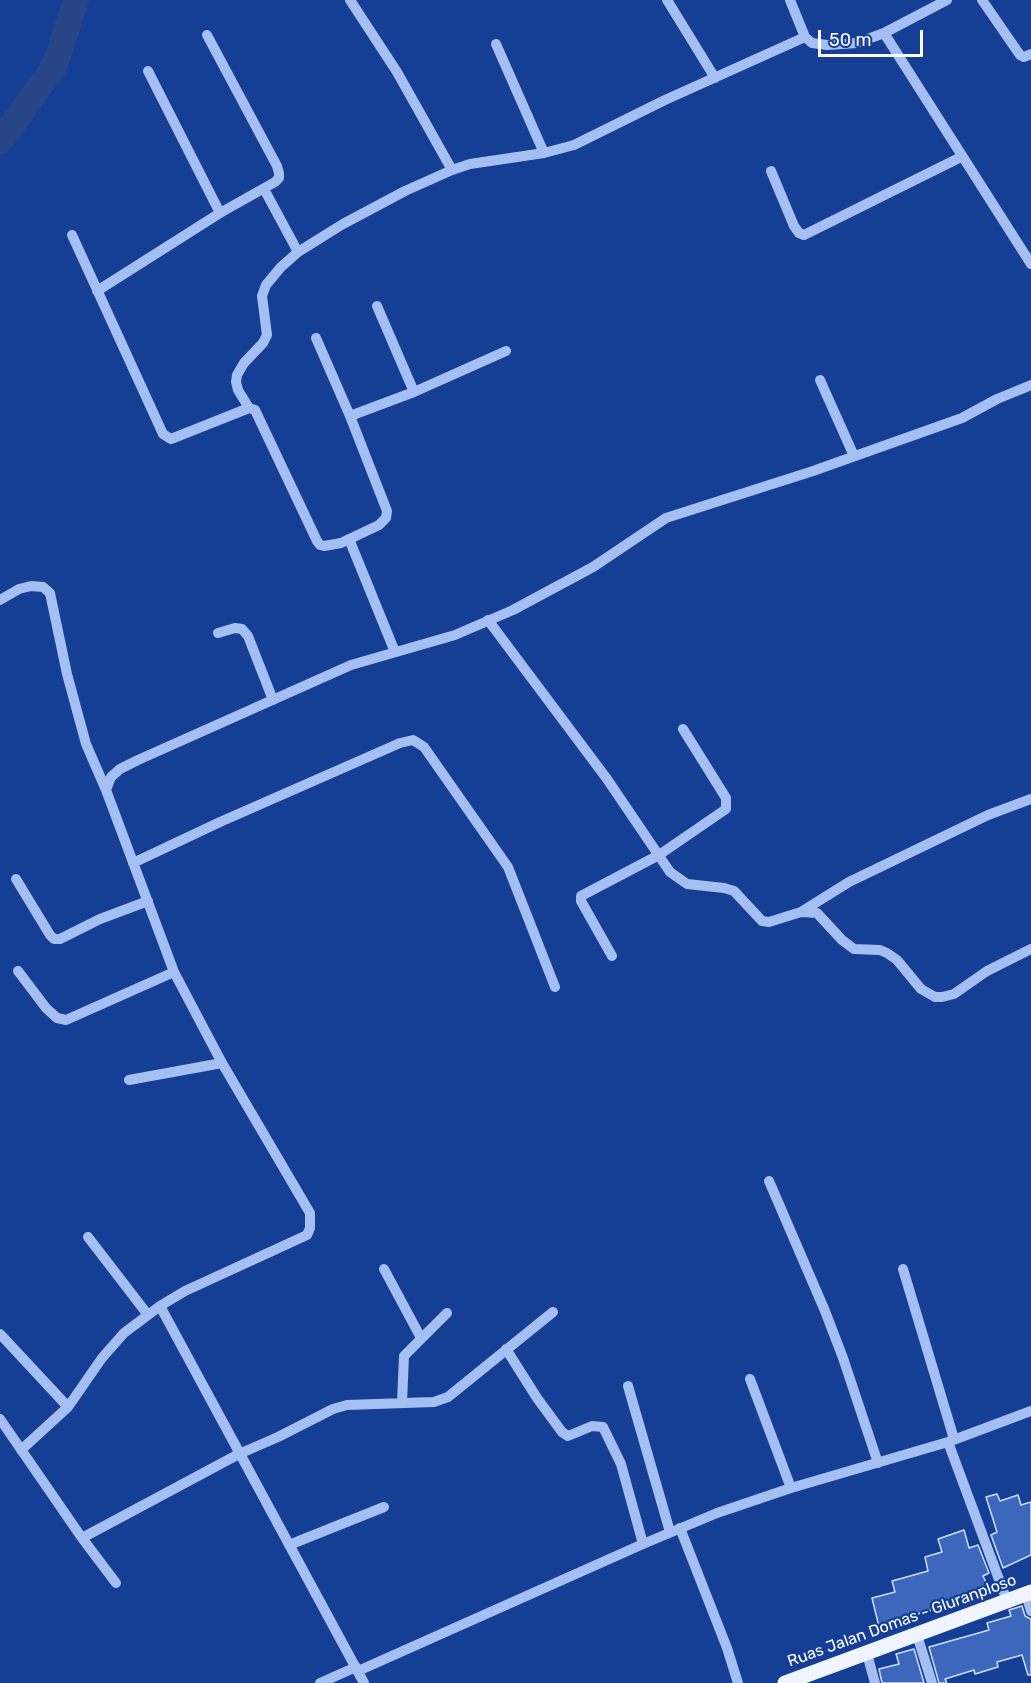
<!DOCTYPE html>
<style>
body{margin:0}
#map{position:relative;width:1031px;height:1683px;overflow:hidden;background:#153e95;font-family:Rubik,sans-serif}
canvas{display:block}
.scale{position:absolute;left:818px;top:30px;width:105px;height:27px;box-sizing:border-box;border:3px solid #fff;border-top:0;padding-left:8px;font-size:18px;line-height:21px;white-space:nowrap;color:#fff;-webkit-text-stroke:4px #153e95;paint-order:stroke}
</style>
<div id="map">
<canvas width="1031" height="1683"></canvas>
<div class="scale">50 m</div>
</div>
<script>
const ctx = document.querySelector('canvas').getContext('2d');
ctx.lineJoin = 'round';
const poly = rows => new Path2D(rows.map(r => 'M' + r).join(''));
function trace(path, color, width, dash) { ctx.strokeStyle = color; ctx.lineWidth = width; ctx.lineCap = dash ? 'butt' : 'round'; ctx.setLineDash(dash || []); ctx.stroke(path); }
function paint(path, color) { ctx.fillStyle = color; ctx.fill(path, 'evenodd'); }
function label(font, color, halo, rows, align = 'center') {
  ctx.font = font + ' Rubik,sans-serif'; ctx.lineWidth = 4.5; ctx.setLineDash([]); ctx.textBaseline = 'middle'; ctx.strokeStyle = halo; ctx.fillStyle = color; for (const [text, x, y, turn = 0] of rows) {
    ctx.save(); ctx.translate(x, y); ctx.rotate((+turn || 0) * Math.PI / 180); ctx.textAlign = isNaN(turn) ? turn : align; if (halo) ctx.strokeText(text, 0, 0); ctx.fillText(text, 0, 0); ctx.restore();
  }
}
trace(poly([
 [0,142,55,65,76,0]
]), '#274587', 26);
const building = poly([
 [997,1494,1000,1501,1018,1495,1021,1505,1031,1502,1031,1555,1003,1568,991,1535,997,1532,986,1497,997,1494],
 [964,1530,969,1548,978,1545,989,1573,983,1576,989,1589,940,1608,890,1621,892,1628,880,1631,872,1598,895,1592,892,1581,928,1571,925,1557,942,1552,938,1539,964,1530],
 [1022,1606,1025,1616,1031,1619,1031,1675,1028,1675,1022,1655,997,1662,998,1667,975,1674,974,1670,945,1679,947,1683,939,1683,929,1647,989,1630,987,1623,1011,1616,1009,1610,1022,1606],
 [914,1649,924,1683,882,1683,879,1669,899,1664,896,1654,914,1649]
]);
paint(building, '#3d67bd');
trace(building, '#cdddfc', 1.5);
trace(poly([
 [350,0,397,72,452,170],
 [667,0,715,78],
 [790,0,805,37,812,43,827,45,857,43,884,33,947,0],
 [982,0,1020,55,1024,57,1031,54],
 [884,33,1031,264],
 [496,44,544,153],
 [148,71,220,213],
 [771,171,794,226,799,233,804,235,961,157],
 [264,189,298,252],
 [72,235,163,434,171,439,249,408,255,410,317,541,320,545,324,546,341,543,379,525,386,518,387,511,350,416,316,338],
 [97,291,220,213,275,182,279,178,279,173,277,166,207,35],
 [377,306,414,392],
 [820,380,854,456],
 [249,408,238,390,236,382,237,375,244,363,263,343,267,335,262,296,266,285,281,267,298,252,343,224,405,191,452,170,470,164,544,153,574,145,665,100,805,37],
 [350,416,414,392,506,351],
 [349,539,395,652],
 [0,600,19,589,31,586,43,587,50,593,67,674,86,744,106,790],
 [488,620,607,779,670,872,687,884,724,888,734,891,762,921,769,922,801,912,849,882,988,815,1031,799],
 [218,633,235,628,242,629,248,636,273,700],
 [133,863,220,822,400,743,413,740,424,747,508,867,555,987],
 [16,879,50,935,54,939,60,939,100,919,148,901],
 [802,912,817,913,842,940,854,949,880,950,887,953,897,960,921,989,935,997,942,997,954,994,987,971,1031,949],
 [612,956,581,901,581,896,659,855,726,809,726,798,683,729],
 [18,971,46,1008,57,1018,66,1020,174,972],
 [129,1080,222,1063],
 [769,1181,825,1311,843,1358,878,1463],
 [88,1237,148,1315],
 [384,1269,421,1338],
 [903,1269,954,1439],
 [160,1306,364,1683],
 [0,1334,68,1407],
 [506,1349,537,1398,562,1432,568,1436,592,1426,603,1427,621,1464,643,1544],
 [750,1379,791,1488],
 [628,1386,670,1532],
 [402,1403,404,1356,447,1313],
 [0,1419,82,1538,116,1583],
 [948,1442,1007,1601],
 [21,1450,68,1407,102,1358,124,1333,160,1306,185,1291,307,1235,310,1228,310,1213,222,1063,174,972,106,790,111,777,120,769,138,760,351,665,455,635,513,610,593,567,666,518,813,471,962,418,997,399,1031,385],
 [680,1528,727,1648,738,1683],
 [82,1538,239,1454,278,1437,333,1409,347,1405,434,1402,448,1397,553,1312],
 [289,1545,384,1507],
 [1026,1594,1031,1611],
 [917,1635,932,1683],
 [867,1654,875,1683],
 [358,1671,643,1544,717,1513,791,1488,948,1442,1031,1411],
 [320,1683,356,1667]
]), '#a5bff2', 10);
trace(poly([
 [785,1683,1031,1592]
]), '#f0f4ff', 15);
label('16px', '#fff', '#153e95', [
 ["Ruas Jalan Domas - Gluranploso",902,1621,-20]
]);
</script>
